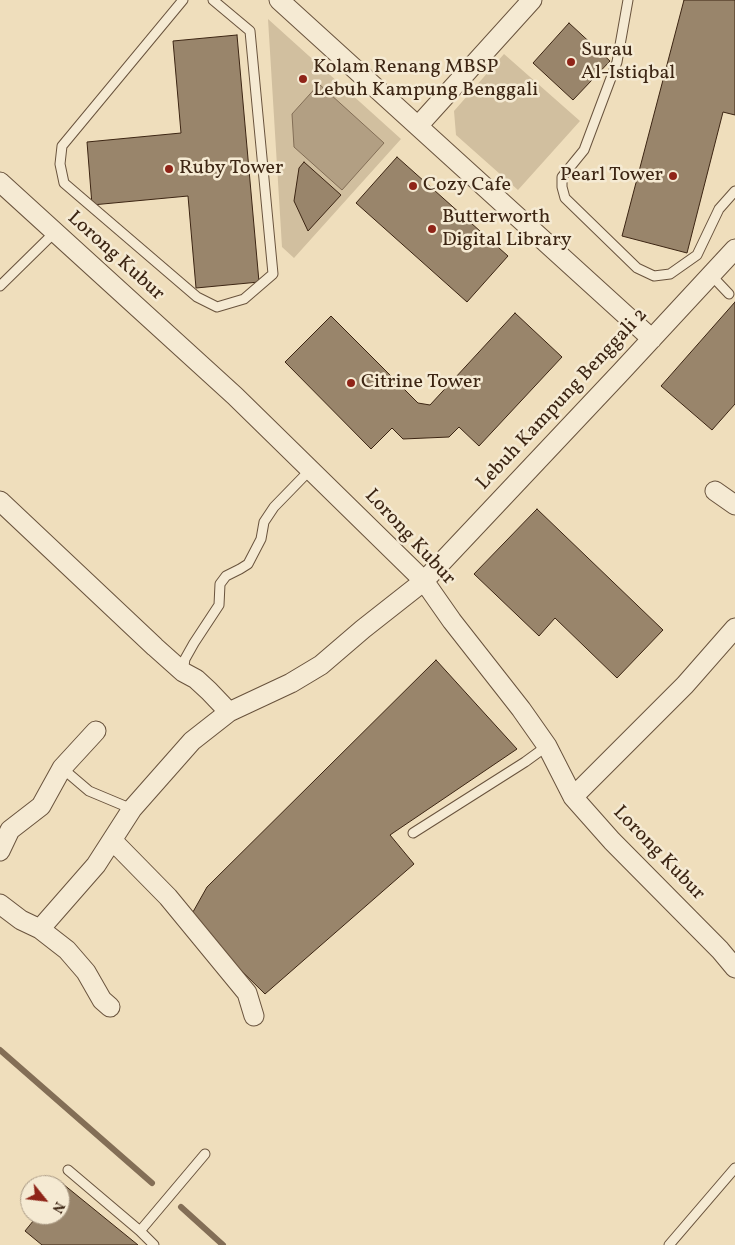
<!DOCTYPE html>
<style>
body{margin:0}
#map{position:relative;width:735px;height:1245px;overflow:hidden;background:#efdebc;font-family:Vollkorn,serif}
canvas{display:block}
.north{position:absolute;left:20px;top:1175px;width:50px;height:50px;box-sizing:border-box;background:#f5ead3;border:1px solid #ab9b86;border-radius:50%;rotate:119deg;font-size:14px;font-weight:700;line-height:20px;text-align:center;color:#3c2513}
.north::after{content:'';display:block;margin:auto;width:18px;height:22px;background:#8f2418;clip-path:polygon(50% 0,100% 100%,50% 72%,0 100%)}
</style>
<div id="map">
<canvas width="735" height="1245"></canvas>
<div class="north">N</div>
</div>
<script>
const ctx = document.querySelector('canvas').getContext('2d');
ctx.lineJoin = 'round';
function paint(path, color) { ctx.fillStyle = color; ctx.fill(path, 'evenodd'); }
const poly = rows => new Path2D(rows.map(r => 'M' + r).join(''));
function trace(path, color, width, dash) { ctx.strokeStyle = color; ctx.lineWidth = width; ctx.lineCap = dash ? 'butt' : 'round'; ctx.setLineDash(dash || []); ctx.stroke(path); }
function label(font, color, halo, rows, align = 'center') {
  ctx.font = font + ' Vollkorn,serif'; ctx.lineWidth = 5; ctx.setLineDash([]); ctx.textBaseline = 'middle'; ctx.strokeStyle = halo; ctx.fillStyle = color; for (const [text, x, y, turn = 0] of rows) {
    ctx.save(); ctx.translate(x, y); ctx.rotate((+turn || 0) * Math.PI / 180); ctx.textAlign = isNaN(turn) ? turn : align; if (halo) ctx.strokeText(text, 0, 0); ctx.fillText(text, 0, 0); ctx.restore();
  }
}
paint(poly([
 [268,19,401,139,294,258,282,247],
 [504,54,580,121,518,190,456,135,454,111]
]), '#d1bf9f');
const water = poly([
 [319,84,384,143,342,190,294,147,292,114,319,84]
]);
paint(water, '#b29f83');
trace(water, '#836e56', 1);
trace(poly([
 [0,1050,152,1183],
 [181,1207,223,1245]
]), '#836e56', 6);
const building = poly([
 [684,0,735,0,735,115,723,112,687,253,622,236,684,0],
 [569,23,610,61,573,100,533,63,569,23],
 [237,35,259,282,196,288,188,196,92,205,87,142,181,133,173,41,237,35],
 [397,157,508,256,467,302,356,203,397,157],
 [304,162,341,195,308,231,294,201,299,168,304,162],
 [735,302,735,404,712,430,661,386,735,302],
 [515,313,562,357,479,446,459,427,449,437,403,439,392,428,371,449,285,362,331,316,418,403,430,405,515,313],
 [537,509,663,630,617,678,555,618,539,636,474,574,537,509],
 [436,660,517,749,390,835,414,864,265,994,189,919,207,887,436,660],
 [63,1184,138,1245,42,1245,25,1231,38,1215,60,1215,60,1187,63,1184]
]);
paint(building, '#99856b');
trace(building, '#3c2513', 1);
const lane = poly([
 [183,0,62,146,60,164,64,183,197,297,217,307,244,299,273,274,250,31,213,0],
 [628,0,617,62,584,150,562,177,562,187,565,198,637,268,654,276,670,274,697,255,719,209,735,191],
 [711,275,729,294],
 [0,286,55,232],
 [183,672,185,659,194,643,219,605,220,584,226,576,240,569,248,564,261,539,264,522,274,507,310,470],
 [62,768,89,791,132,809],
 [413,833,525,762,547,746],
 [68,1170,140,1231],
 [154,1245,140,1231,205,1154],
 [669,1245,735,1168]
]);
const street = poly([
 [279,0,652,339],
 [418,126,532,0],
 [0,182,235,396,424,581,452,621,521,709,547,746,573,797,612,841,720,950,735,968],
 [715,491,735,505],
 [0,501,155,647,183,672,196,679,209,691,229,712],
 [573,797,685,685,735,628],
 [112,840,168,897,247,993,254,1016],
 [0,851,10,830,41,806,62,768,96,731],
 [0,904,21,920,40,929,67,950,86,972,102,1000,110,1007],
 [40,929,96,865,132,809,192,741,229,712,291,683,321,665,363,629,424,581,621,372,735,249]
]);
trace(lane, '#69533d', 11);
trace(street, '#69533d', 21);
trace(lane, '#f5ead3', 9);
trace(street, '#f5ead3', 19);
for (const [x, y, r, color] of [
 [571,62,5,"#8f2418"],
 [303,79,5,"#8f2418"],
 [169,169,5,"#8f2418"],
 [673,176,5,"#8f2418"],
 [413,186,5,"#8f2418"],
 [432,229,5,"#8f2418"],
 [351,383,5,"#8f2418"]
]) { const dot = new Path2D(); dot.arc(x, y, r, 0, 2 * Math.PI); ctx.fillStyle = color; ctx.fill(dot); trace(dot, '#f5ead3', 2); }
label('20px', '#3c2513', '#f5ead3', [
 ["Surau",581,51],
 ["Al-Istiqbal",581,74],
 ["Kolam Renang MBSP",313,68],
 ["Lebuh Kampung Benggali",313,91],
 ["Ruby Tower",179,169],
 ["Pearl Tower",663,176,"right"],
 ["Cozy Cafe",423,186],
 ["Butterworth",442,218],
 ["Digital Library",442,241],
 ["Citrine Tower",361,383]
], 'left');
label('20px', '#3c2513', '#f5ead3', [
 ["Lorong Kubur",115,257,42],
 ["Lebuh Kampung Benggali 2",563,400,-47],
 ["Lorong Kubur",409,538,47],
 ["Lorong Kubur",658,854,46]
]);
</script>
